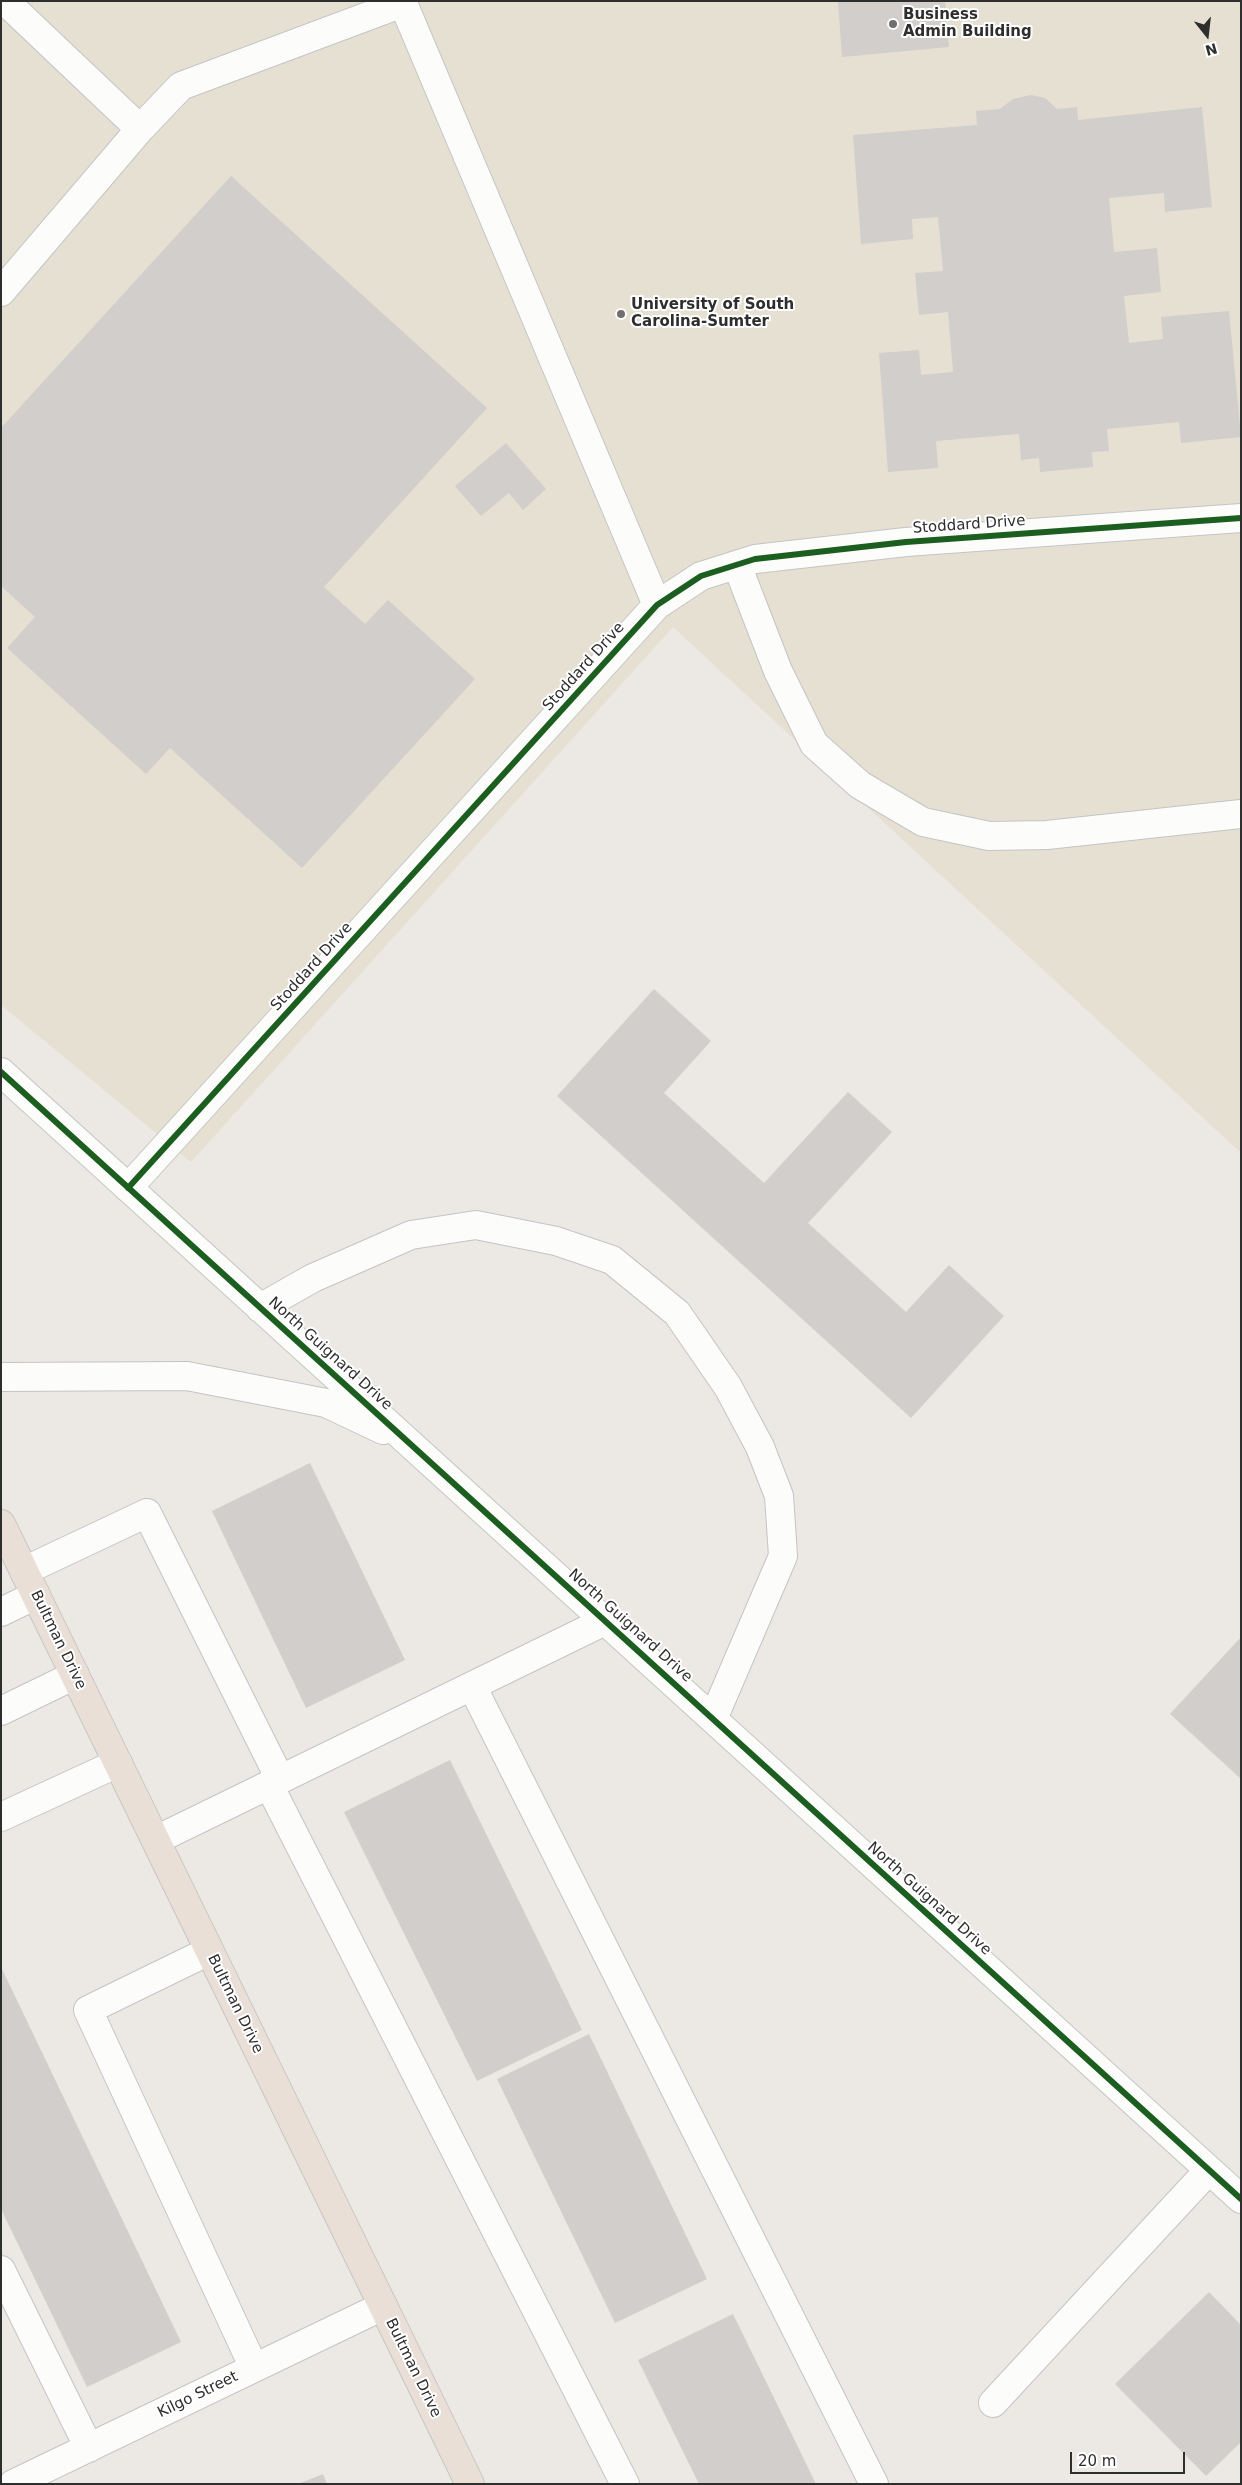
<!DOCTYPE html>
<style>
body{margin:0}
#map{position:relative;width:1242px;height:2485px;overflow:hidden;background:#ece8e4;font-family:"DejaVu Sans",sans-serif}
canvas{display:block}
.frame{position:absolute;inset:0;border:2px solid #2e2e2e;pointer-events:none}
.north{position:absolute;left:1182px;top:10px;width:50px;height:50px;-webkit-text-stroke:4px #fff;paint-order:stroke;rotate:164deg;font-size:14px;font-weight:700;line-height:20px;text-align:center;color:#2e2e2e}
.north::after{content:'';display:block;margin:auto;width:18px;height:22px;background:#2e2e2e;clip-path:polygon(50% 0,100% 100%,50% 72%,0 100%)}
.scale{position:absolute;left:1070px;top:2452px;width:115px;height:22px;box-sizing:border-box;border:2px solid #2e2e2e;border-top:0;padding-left:6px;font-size:15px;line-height:18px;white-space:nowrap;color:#2e2e2e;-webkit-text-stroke:4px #fff;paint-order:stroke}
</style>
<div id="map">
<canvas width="1242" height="2485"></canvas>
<div class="frame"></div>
<div class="north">N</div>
<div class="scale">20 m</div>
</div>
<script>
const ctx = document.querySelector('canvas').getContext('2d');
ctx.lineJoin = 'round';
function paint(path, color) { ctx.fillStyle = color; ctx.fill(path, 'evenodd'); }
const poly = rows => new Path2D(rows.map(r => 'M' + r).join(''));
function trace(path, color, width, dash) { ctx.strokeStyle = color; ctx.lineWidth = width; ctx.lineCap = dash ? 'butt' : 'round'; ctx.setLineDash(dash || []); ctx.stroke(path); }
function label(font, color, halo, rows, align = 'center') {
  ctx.font = font + ' "DejaVu Sans",sans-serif'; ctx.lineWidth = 4; ctx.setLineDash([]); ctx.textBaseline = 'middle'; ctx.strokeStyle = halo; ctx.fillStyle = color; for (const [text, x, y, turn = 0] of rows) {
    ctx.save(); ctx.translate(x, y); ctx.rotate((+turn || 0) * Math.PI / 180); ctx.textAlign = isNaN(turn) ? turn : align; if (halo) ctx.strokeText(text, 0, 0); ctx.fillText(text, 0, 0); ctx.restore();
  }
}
paint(poly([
 [1,1,1241,1,1241,1153,673,627,191,1162,1,1005]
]), '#e6e0d3');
paint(poly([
 [838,1,945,1,949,47,842,57],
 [1031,95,1045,98,1057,109,1077,107,1078,120,1202,107,1212,207,1165,212,1164,193,1109,198,1114,252,1157,248,1161,292,1124,296,1129,343,1163,339,1161,317,1229,311,1241,437,1181,443,1179,422,1107,429,1109,451,1092,452,1093,467,1040,472,1039,458,1021,460,1019,434,936,441,938,468,888,472,879,353,919,350,921,375,953,372,948,312,919,315,915,273,943,271,938,217,912,219,913,239,861,244,853,135,977,125,976,111,1000,109,1013,99],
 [231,176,487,408,324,587,365,624,388,600,475,679,302,868,170,748,146,774,7,648,35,617,1,586,1,428],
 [506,443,546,489,523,510,509,493,481,516,455,486],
 [654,989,711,1041,664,1093,764,1183,848,1092,892,1132,808,1223,906,1312,949,1265,1004,1316,911,1418,557,1096],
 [310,1463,405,1660,306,1708,212,1511],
 [1241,1637,1241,1779,1170,1714],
 [450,1760,582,2030,477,2081,344,1812],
 [1,1967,181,2342,87,2387,1,2209],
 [589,2034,707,2279,615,2323,497,2079],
 [1209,2292,1241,2325,1241,2442,1206,2476,1115,2384],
 [733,2314,816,2484,699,2484,638,2360],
 [323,2474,327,2484,298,2484]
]), '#d1cecb');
const minor = poly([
 [5,1,140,129],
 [1,292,140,129,181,86,403,3,657,605],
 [737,565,778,671,814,744,860,785,923,822,989,836,1047,835,1241,814],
 [1,1072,1241,2199],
 [128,1188,657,605,701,576,755,559,906,542,1241,518],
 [260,1308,313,1278,411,1235,476,1225,556,1241,612,1260,677,1313,728,1387,760,1447,779,1496,783,1556,713,1719],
 [1,1377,187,1376,326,1403,383,1430],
 [24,1571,147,1513,280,1779],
 [1,1612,36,1595],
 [472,1686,874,2484],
 [1,1711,75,1675],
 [269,1785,625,2484],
 [1,1817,118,1763],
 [156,1840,605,1621],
 [209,1951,88,2010,254,2368],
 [1,2270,89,2448],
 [993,2403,1209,2170],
 [13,2484,383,2306]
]);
const highway = poly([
 [1,1524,470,2484]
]);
trace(minor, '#c5c4c5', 30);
trace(highway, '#c6c5c4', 30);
trace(minor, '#fcfcfb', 28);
trace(highway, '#eadfd6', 28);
trace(poly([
 [1,1072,1241,2199],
 [128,1188,657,605,701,576,755,559,906,542,1241,518]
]), '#1b5e20', 6);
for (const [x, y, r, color] of [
 [893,24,5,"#706f6e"],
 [621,314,5,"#706f6e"]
]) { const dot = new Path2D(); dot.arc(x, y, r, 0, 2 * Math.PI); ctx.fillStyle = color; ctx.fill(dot); trace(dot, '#fff', 2); }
label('bold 15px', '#2e2e2e', '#fff', [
 ["Business",903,15],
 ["Admin Building",903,32],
 ["University of South",631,305],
 ["Carolina-Sumter",631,322]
], 'left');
label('15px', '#2e2e2e', '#fff', [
 ["Stoddard Drive",969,525,-4],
 ["Stoddard Drive",584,667,-48],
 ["Stoddard Drive",312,967,-48],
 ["North Guignard Drive",330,1354,42],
 ["North Guignard Drive",630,1626,42],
 ["Bultman Drive",58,1640,64],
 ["North Guignard Drive",929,1899,42],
 ["Bultman Drive",235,2004,64],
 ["Bultman Drive",413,2368,64],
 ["Kilgo Street",198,2395,-26]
]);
</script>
